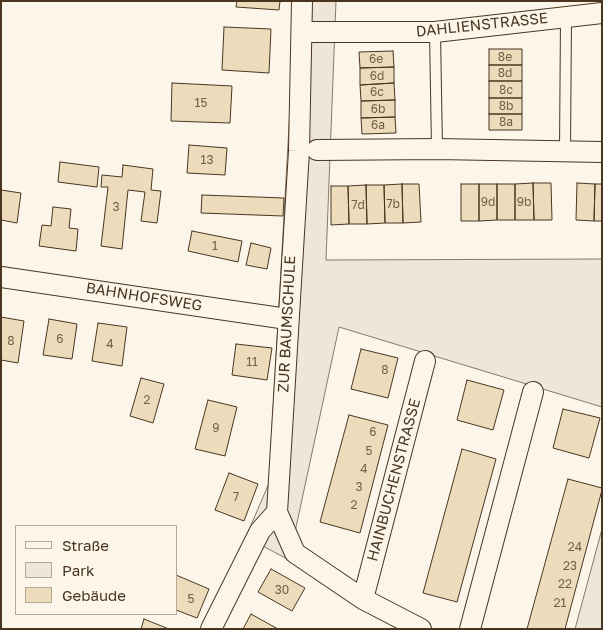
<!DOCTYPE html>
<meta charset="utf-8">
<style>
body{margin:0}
#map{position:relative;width:603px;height:630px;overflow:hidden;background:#fbf6e9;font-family:"Golos Text",sans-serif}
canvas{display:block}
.frame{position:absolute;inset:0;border:2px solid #4a3520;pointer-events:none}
.legend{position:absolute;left:15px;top:525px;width:162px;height:90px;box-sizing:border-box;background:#fbf6e9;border:1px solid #b4a999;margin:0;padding:6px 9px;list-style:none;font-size:15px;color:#4a3520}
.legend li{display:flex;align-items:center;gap:10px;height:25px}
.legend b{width:25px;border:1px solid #b4a999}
</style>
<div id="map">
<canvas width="603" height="630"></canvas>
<div class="frame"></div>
<ul class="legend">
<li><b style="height:6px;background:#fbf6e9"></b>Straße</li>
<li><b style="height:14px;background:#ede6d9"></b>Park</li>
<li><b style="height:14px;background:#ecdcbc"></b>Gebäude</li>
</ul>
</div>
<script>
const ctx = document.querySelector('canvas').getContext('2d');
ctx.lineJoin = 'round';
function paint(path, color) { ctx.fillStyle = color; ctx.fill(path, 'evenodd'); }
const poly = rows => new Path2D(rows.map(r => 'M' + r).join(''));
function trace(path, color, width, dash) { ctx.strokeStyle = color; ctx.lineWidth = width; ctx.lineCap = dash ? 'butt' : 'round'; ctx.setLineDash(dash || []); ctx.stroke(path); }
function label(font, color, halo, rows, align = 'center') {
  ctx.font = font + ' "Golos Text",sans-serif'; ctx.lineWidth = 4; ctx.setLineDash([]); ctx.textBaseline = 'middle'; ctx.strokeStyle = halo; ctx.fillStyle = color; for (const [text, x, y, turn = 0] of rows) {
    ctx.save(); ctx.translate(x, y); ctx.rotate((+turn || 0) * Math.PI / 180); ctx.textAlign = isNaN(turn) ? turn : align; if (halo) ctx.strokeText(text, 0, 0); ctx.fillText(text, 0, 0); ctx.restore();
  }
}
const green = poly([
 [296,1,336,1,326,260,602,259,602,407,339,327,289,560,246,537,269,483,296,1],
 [602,529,602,629,575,629,602,529]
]);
paint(green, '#ede6d9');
trace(green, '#887966', 1);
const building = poly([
 [237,1,280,1,279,10,236,7,237,1],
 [224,27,271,29,269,73,222,70,224,27],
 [489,49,522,49,522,65,489,65,489,49],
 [393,51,394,67,360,68,359,52,393,51],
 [489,65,522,65,522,81,489,81,489,65],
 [394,67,394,83,360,85,360,68,394,67],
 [489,81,522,81,522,98,489,98,489,81],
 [172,83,232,86,230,123,171,121,172,83],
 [394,83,395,100,361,101,360,85,394,83],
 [489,98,522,98,522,114,489,114,489,98],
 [395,100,395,117,361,118,361,101,395,100],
 [489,114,522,114,522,130,489,130,489,114],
 [395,117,396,133,362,134,361,118,395,117],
 [189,145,227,148,225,175,187,173,189,145],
 [60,162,99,167,97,187,58,182,60,162],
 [123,165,153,169,151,190,161,191,157,223,141,221,145,192,128,190,122,249,101,246,108,187,101,187,102,175,122,177,123,165],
 [533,183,551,183,552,220,534,220,533,183],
 [533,183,534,220,515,220,515,184,533,183],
 [577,183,595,184,594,221,576,220,577,183],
 [402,184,419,184,421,222,403,223,402,184],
 [402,184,403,223,385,223,384,185,402,184],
 [461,184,479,184,479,221,461,221,461,184],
 [479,184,497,184,497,220,479,221,479,184],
 [497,184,515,184,515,220,497,220,497,184],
 [595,184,602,184,602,221,594,221,595,184],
 [366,185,384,185,385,223,367,224,366,185],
 [366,185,367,224,349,224,348,186,366,185],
 [331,186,348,186,349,224,331,225,331,186],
 [1,190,21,193,17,223,1,220,1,190],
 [202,195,284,198,283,216,201,213,202,195],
 [53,207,71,209,69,228,78,229,76,251,39,246,42,225,51,226,53,207],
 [192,231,242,241,238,262,188,251,192,231],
 [251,243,271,248,267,269,246,265,251,243],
 [1,317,24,321,18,363,1,360,1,317],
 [49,319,77,324,72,359,43,355,49,319],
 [98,323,127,327,122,366,92,361,98,323],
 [236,344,272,348,267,380,232,375,236,344],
 [361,349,398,358,388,398,351,389,361,349],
 [141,378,164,384,153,423,130,416,141,378],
 [467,380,504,390,493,430,457,420,467,380],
 [208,400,237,407,225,456,195,449,208,400],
 [563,409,600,418,589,458,553,448,563,409],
 [349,415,388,425,360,533,320,522,349,415],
 [462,449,496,459,457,602,423,593,462,449],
 [229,473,258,484,244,521,215,510,229,473],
 [568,479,602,488,602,490,565,629,527,629,568,479],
 [271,569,305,588,292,611,258,592,271,569],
 [176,575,209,589,197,618,176,610,176,575],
 [251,614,278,629,243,629,251,614],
 [144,619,169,629,141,629,144,619]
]);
paint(building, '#ecdcbc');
trace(building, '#4a3520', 1);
const service = poly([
 [435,32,437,149],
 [565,150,566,17]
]);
const minor = poly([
 [302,32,435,32,602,13],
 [317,150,437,149,602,152],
 [1,277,287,319],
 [277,512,295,553,363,599,421,629],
 [363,599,425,361],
 [211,629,260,531,277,512,299,151,302,1],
 [470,629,533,392]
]);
trace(service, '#4a3520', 12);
trace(minor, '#4a3520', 22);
trace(service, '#fbf6e9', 10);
trace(minor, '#fbf6e9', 20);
label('12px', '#725f47', null, [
 ["8e",505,57],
 ["6e",376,59],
 ["8d",505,73],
 ["6d",377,76],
 ["8c",506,90],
 ["6c",377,92],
 ["15",201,103],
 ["8b",506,106],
 ["6b",378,109],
 ["8a",506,122],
 ["6a",378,125],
 ["13",207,160],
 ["9d",488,202],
 ["9b",524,202],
 ["7b",393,204],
 ["7d",358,205],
 ["3",116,207],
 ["1",215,246],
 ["6",60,339],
 ["8",11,341],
 ["4",110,344],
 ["11",252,362],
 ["8",385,370],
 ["2",147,400],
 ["9",216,428],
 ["6",373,432],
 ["5",369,451],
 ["4",364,469],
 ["3",359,487],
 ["7",236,497],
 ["2",354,505],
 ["24",575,547],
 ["23",570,566],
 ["22",565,584],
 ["30",282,590],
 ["5",191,599],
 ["21",560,603]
]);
label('15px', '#4a3520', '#fbf6e9', [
 ["DAHLIENSTRASSE",482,25,-6],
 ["BAHNHOFSWEG",144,297,9],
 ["ZUR BAUMSCHULE",287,324,-87],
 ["HAINBUCHENSTRASSE",394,480,-75]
]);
</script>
